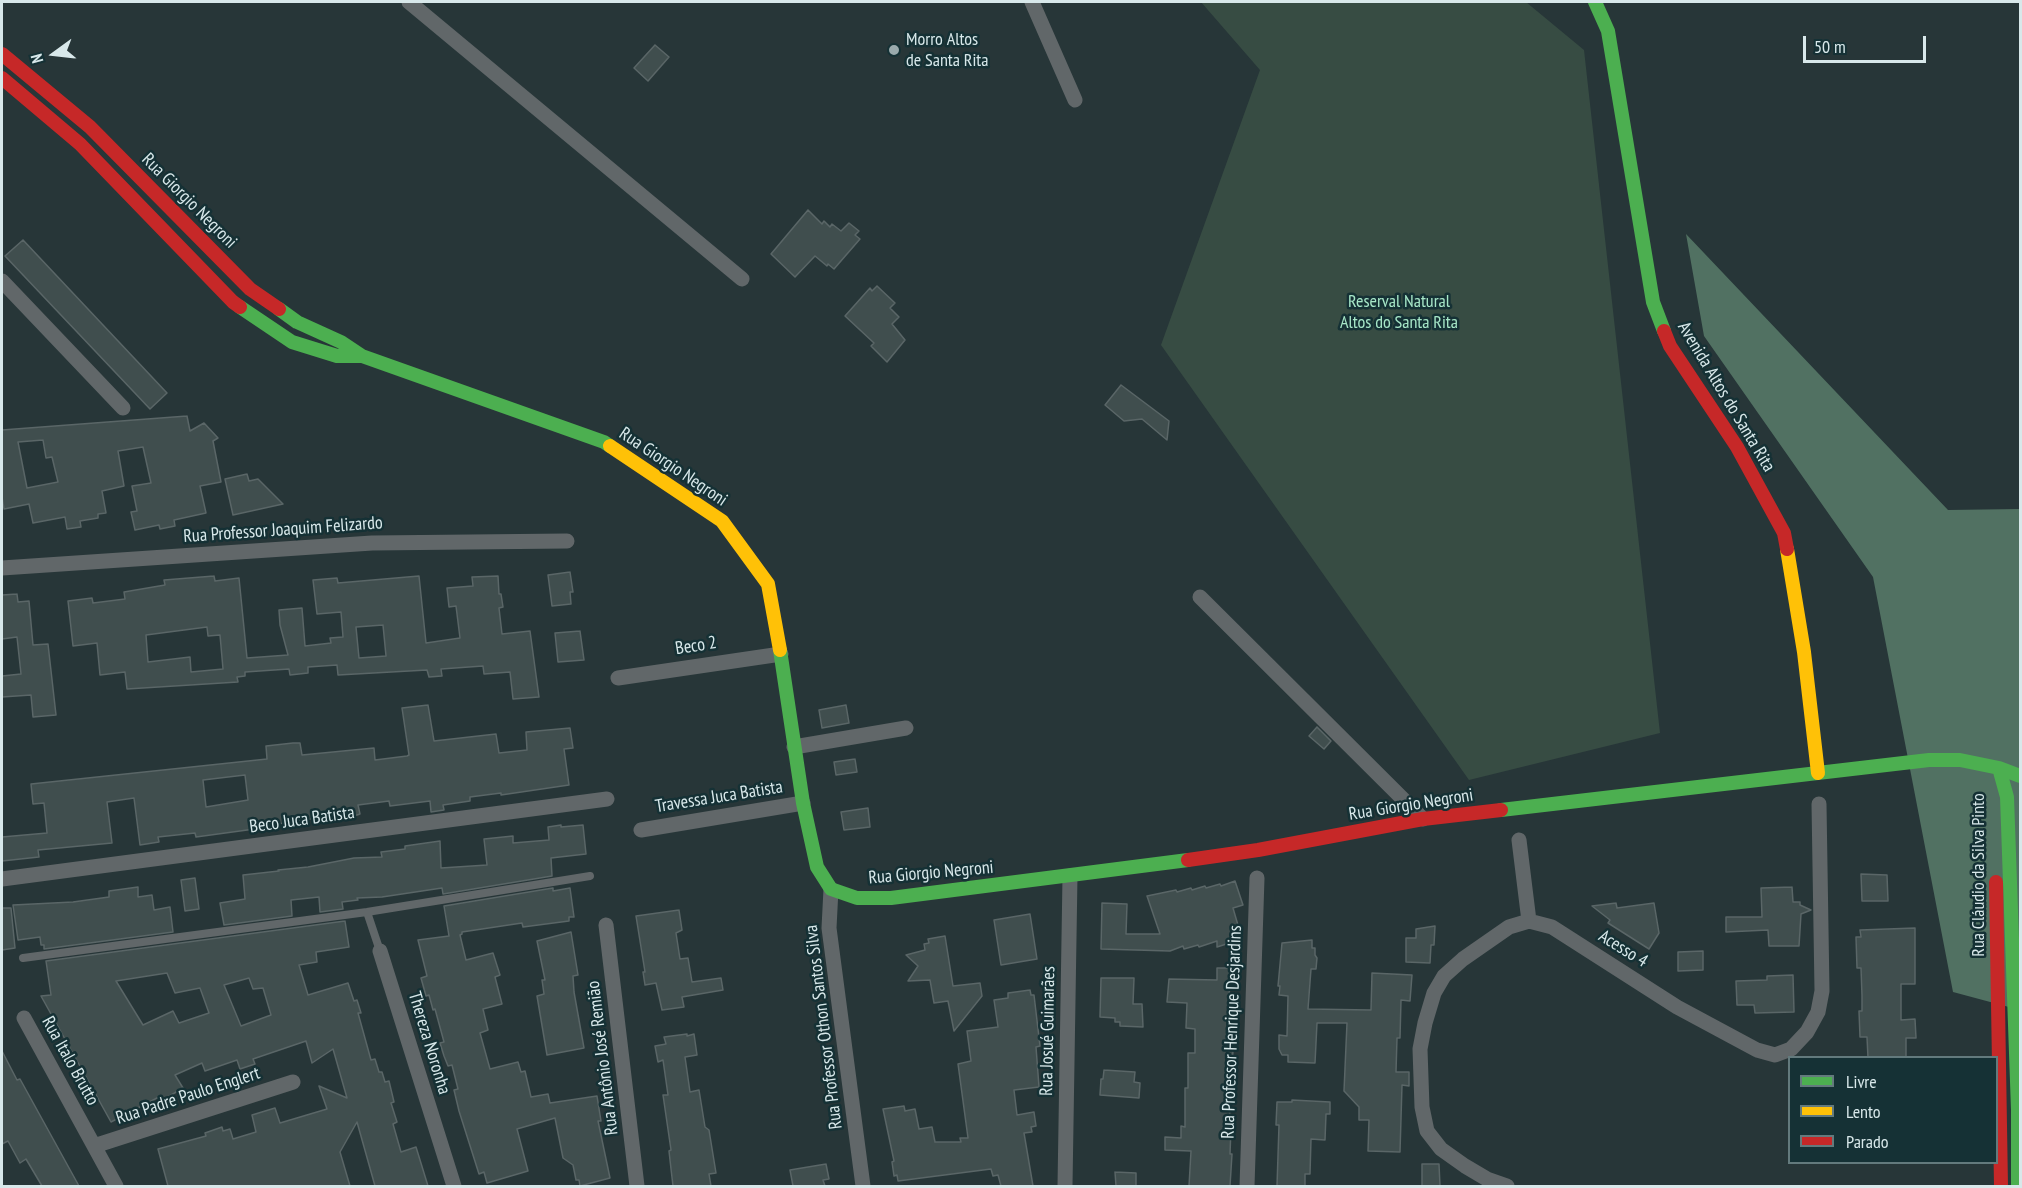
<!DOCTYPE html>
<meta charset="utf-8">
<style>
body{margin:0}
#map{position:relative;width:2022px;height:1188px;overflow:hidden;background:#273638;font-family:"PT Sans Narrow",sans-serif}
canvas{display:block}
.frame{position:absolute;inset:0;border:3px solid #d8e8ea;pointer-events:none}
.legend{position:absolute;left:1788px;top:1056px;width:210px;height:108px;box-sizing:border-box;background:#153135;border:2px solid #637a7d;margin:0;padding:8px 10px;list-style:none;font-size:18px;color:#d8e8ea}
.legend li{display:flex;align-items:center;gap:12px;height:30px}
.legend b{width:30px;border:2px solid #637a7d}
.north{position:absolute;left:24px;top:24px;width:60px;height:60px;-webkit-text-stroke:4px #153135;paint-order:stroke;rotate:255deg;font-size:16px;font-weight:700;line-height:24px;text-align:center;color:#d8e8ea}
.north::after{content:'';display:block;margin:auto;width:21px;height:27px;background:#d8e8ea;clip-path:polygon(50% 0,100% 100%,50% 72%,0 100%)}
.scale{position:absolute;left:1803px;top:36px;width:123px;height:27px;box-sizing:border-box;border:3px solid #d8e8ea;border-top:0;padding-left:8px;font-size:18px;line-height:21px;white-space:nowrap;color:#d8e8ea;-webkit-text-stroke:4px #153135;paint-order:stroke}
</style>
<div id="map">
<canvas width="2022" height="1188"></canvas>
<div class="frame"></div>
<ul class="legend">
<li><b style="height:8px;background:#4caf50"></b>Livre</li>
<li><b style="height:8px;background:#ffc107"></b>Lento</li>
<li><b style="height:8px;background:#c62828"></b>Parado</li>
</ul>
<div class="north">N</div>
<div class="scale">50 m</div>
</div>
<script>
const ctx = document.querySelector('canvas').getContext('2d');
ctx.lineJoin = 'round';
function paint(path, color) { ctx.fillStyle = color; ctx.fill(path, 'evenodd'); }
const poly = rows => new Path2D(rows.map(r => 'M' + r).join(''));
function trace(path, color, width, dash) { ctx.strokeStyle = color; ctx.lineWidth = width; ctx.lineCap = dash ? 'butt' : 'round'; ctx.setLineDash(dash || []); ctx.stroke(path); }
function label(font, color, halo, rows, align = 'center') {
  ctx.font = font + ' "PT Sans Narrow",sans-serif'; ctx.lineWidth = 5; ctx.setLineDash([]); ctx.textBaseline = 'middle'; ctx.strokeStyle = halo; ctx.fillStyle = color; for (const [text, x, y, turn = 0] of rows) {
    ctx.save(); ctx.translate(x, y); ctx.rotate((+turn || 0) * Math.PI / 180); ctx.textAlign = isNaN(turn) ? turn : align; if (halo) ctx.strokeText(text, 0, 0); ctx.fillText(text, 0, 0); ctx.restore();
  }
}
paint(poly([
 [1201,2,1526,2,1584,50,1660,733,1469,780,1161,345,1260,70]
]), '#374c43');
paint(poly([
 [1686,234,1948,510,2020,509,2020,1010,1953,992,1873,577,1704,336]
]), '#517162');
const building = poly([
 [655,45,669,57,648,81,634,68,655,45],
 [808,210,822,224,824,221,830,227,832,224,841,231,849,223,859,231,855,235,860,239,834,269,828,264,827,266,815,256,795,277,771,254,808,210],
 [23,240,167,393,150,409,5,256,23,240],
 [877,286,895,303,890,308,899,317,892,324,905,340,887,362,871,346,874,343,845,316,870,288,872,291,877,286],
 [1121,385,1169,421,1167,440,1142,419,1124,421,1105,405,1121,385],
 [187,416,190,431,204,423,218,438,213,441,221,482,200,486,206,513,174,520,175,526,160,529,159,525,135,530,131,512,137,511,132,486,151,483,143,447,118,451,124,486,102,491,106,513,98,514,98,518,80,521,81,527,67,529,65,517,33,523,29,504,4,509,2,497,2,430,187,416],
 [43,440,46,458,52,457,58,482,27,488,18,442,43,440],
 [247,474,249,481,258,479,283,504,233,515,225,479,247,474],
 [570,572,573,592,570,592,571,604,552,606,548,575,570,572],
 [214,576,215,581,239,578,247,658,288,655,280,625,279,610,302,608,305,646,331,643,330,638,343,637,341,612,317,614,313,580,337,578,338,583,419,576,426,643,460,638,456,606,449,607,447,588,473,586,472,577,498,576,499,594,501,594,503,607,499,608,502,634,530,631,539,697,513,699,510,672,484,674,483,666,441,669,442,676,429,677,427,670,338,675,337,665,308,667,308,673,290,675,289,669,245,672,245,676,237,677,238,682,127,689,125,672,100,675,97,643,73,646,68,601,92,598,93,603,125,599,124,592,165,585,164,580,214,576],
 [383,625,386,656,359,658,356,627,383,625],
 [207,627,208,636,220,635,223,669,191,672,190,657,148,662,146,635,207,627],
 [17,594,18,602,29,601,33,645,48,644,56,715,33,717,31,695,2,697,2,676,21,674,17,637,2,639,2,595,17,594],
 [580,631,584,660,558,662,555,633,580,631],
 [428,705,434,741,496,734,499,753,527,750,526,732,570,728,573,748,564,749,569,785,501,795,501,793,470,797,470,801,443,805,444,810,431,812,430,801,390,806,389,801,358,805,360,814,351,817,340,818,337,815,270,825,262,828,196,837,195,833,158,837,159,842,140,845,134,798,107,802,112,843,38,850,39,857,2,861,2,837,47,833,44,803,33,804,31,784,267,759,266,746,293,743,300,743,302,755,374,748,375,760,407,756,409,755,402,708,428,705],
 [245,775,248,800,206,807,203,780,245,775],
 [846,705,849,723,822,728,819,710,846,705],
 [1317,727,1331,741,1324,749,1309,736,1317,727],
 [855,759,857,772,836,775,834,762,855,759],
 [868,808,870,827,844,830,841,812,868,808],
 [561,825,561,827,583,825,586,854,551,858,552,876,443,894,442,888,382,897,357,898,358,900,342,902,343,909,320,912,319,897,291,900,292,916,224,925,220,903,245,899,243,875,279,871,278,870,308,867,354,858,382,857,381,852,405,849,405,846,440,841,441,868,487,865,484,839,513,836,513,843,549,840,548,827,561,825],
 [1861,874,1887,875,1888,901,1862,901,1861,874],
 [195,878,199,909,185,911,181,880,195,878],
 [1235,881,1243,905,1233,908,1242,939,1217,947,1217,941,1199,947,1198,945,1184,949,1183,946,1170,951,1101,949,1102,903,1127,904,1126,934,1160,934,1147,896,1176,890,1177,892,1191,888,1192,890,1205,886,1206,888,1220,884,1221,886,1235,881],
 [138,887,138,897,152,895,154,910,170,907,173,932,44,949,44,945,41,945,40,937,18,940,13,905,73,902,109,897,109,891,138,887],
 [1792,887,1793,902,1800,902,1800,905,1811,910,1801,914,1799,946,1769,946,1768,930,1726,932,1726,917,1762,917,1761,888,1792,887],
 [553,888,553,891,570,888,574,917,569,917,569,921,523,927,522,923,462,932,462,934,460,935,466,960,493,953,500,975,495,977,502,1004,483,1009,488,1030,480,1033,490,1069,518,1062,521,1072,525,1071,531,1097,548,1094,550,1103,597,1096,601,1121,598,1121,610,1178,580,1186,579,1180,576,1180,573,1165,563,1158,555,1118,517,1129,528,1171,487,1183,484,1172,479,1174,459,1111,454,1090,458,1089,452,1065,448,1066,444,1056,440,1043,444,1042,435,1009,433,1010,429,995,426,996,421,978,427,976,418,940,449,936,444,906,553,888],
 [1616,903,1617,908,1654,903,1659,933,1649,949,1608,923,1610,920,1592,906,1616,903],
 [2,908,11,908,15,948,2,950,2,908],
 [679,910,682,930,676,933,680,959,688,958,692,982,721,978,723,990,682,997,684,1007,662,1010,656,983,645,985,643,972,645,972,636,916,679,910],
 [1030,914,1037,959,1001,965,994,920,1030,914],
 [345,921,349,947,316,952,317,962,299,965,308,995,348,983,354,1001,357,1000,361,1013,358,1013,371,1060,375,1059,379,1072,382,1072,385,1082,389,1081,394,1102,391,1103,397,1122,393,1124,401,1152,416,1147,428,1186,375,1186,357,1122,340,1152,350,1186,168,1186,158,1149,206,1136,205,1133,222,1127,223,1131,230,1129,233,1139,256,1132,252,1115,275,1108,280,1123,327,1109,319,1086,347,1098,333,1049,312,1063,306,1041,253,1059,255,1064,240,1069,237,1060,205,1071,202,1063,175,1075,183,1088,161,1101,159,1097,111,1122,41,996,51,995,46,961,345,921],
 [167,973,175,993,200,988,209,1013,179,1023,173,1011,143,1025,116,981,167,973],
 [249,978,253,989,263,988,271,1015,241,1026,224,985,249,978],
 [1435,926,1434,945,1431,945,1430,963,1406,962,1406,938,1416,938,1416,929,1435,926],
 [1915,928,1915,984,1901,984,1901,1020,1915,1019,1916,1038,1906,1038,1906,1058,1868,1058,1867,1037,1860,1037,1859,1011,1862,1011,1862,996,1861,968,1857,968,1856,937,1861,937,1860,930,1915,928],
 [571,932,578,975,573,976,574,992,584,1048,547,1055,537,996,544,994,542,980,545,980,537,941,571,932],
 [945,936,953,986,980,983,982,996,954,1031,948,1001,934,1003,930,980,908,981,918,966,906,955,925,950,924,944,929,943,928,939,945,936],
 [1312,940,1312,948,1315,948,1315,955,1317,958,1316,969,1311,969,1308,1009,1371,1010,1372,973,1412,975,1410,1001,1401,1000,1400,1038,1397,1038,1396,1072,1409,1072,1409,1086,1402,1085,1400,1152,1368,1151,1369,1120,1359,1120,1359,1107,1344,1091,1347,1023,1317,1023,1315,1063,1288,1062,1288,1055,1282,1055,1279,1049,1279,1035,1287,1036,1288,996,1279,995,1280,986,1278,986,1282,943,1312,940],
 [1703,951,1703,970,1678,971,1678,952,1703,951],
 [1217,968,1229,968,1230,1030,1234,1030,1229,1128,1231,1128,1230,1154,1232,1154,1230,1186,1189,1186,1191,1151,1165,1150,1165,1137,1181,1138,1181,1126,1185,1127,1185,1088,1188,1088,1188,1053,1195,1053,1195,1029,1186,1028,1187,1003,1167,1002,1169,979,1217,980,1217,968],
 [1793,975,1794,1012,1755,1013,1754,1005,1737,1005,1736,981,1767,980,1767,976,1793,975],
 [1101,978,1134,978,1133,1004,1142,1004,1143,1027,1120,1026,1120,1022,1115,1022,1115,1018,1100,1017,1101,978],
 [1030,990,1031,995,1034,995,1040,1046,1036,1047,1039,1087,1014,1090,1017,1115,1034,1112,1036,1126,1031,1127,1032,1132,1024,1133,1033,1186,1001,1186,998,1175,993,1176,991,1169,898,1181,897,1175,894,1176,892,1162,894,1161,883,1109,904,1106,905,1111,915,1109,919,1129,932,1127,935,1142,961,1142,960,1138,968,1138,958,1064,971,1061,967,1031,998,1027,994,1000,1008,998,1008,993,1030,990],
 [687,1034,687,1036,694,1034,697,1055,685,1057,690,1092,699,1090,705,1127,709,1130,716,1173,709,1174,711,1186,673,1186,671,1169,669,1151,671,1150,663,1095,668,1095,663,1060,658,1062,655,1046,666,1044,664,1037,687,1034],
 [2,1051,17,1080,20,1079,79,1186,42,1186,26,1159,20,1163,8,1141,2,1144,2,1051],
 [1104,1070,1135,1072,1134,1082,1140,1083,1139,1098,1100,1095,1101,1079,1103,1079,1104,1070],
 [1292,1100,1330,1102,1330,1114,1326,1114,1325,1140,1311,1139,1310,1174,1305,1174,1305,1186,1277,1186,1279,1125,1276,1125,1277,1102,1292,1102,1292,1100],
 [826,1164,829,1179,823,1180,825,1186,793,1186,790,1170,826,1164],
 [1422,1164,1439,1164,1440,1186,1422,1186,1422,1164],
 [1115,1172,1136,1173,1136,1186,1116,1186,1115,1172]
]);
paint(building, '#404e4e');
trace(building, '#5a6667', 1.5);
trace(poly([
 [367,912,380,951],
 [23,958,367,912,590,876]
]), '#616769', 8);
trace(poly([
 [409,2,742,279],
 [1032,2,1075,100],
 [2,281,123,408],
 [2,568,372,543,567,541],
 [1200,597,1423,819],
 [618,678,781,654],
 [794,747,906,728],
 [641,830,803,803],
 [1519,840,1529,921],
 [2,879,607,799],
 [831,889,829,928,863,1186],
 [606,925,637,1186],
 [380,951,454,1186],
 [24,1018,116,1186],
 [94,1146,293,1082],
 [1065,1186,1070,876],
 [1247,1186,1257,878],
 [1507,1186,1487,1179,1465,1166,1441,1149,1427,1131,1422,1107,1420,1049,1425,1023,1434,993,1444,976,1463,959,1509,927,1529,921,1552,927,1677,1007,1757,1050,1775,1055,1791,1049,1807,1032,1818,1012,1822,991,1819,804]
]), '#616769', 15);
trace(poly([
 [1595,2,1608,31,1653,302,1664,331],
 [240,307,292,342,337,356,362,356],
 [279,309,297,322,341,342,362,356,604,442,610,446],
 [780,650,803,803,817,867,831,889,857,898,891,898,1188,860],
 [1999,768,2007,797,2018,1110,2018,1186],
 [1501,810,1929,760,1960,760,1999,768,2020,776]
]), '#4caf50', 14);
trace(poly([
 [610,446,722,521,768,584,780,650],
 [1787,549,1804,652,1818,773]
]), '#ffc107', 14);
trace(poly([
 [2,54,90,127,250,289,279,309],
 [2,78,80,144,233,302,240,307],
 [1664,331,1670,346,1737,447,1784,533,1787,549],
 [1188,860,1258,850,1423,819,1501,810],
 [1996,882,2001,1186]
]), '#c62828', 14);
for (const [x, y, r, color] of [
 [894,50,6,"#9aaaac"]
]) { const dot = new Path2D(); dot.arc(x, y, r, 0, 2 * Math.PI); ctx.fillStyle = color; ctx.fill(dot); trace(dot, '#153135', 2); }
label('18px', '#d8e8ea', '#153135', [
 ["Morro Altos",906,40],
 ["de Santa Rita",906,61]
], 'left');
label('18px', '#d8e8ea', '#153135', [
 ["Rua Giorgio Negroni",189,201,45],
 ["Avenida Altos do Santa Rita",1726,397,59],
 ["Rua Giorgio Negroni",673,467,34],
 ["Rua Professor Joaquim Felizardo",283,530,-4],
 ["Beco 2",696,646,-9],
 ["Travessa Juca Batista",719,797,-9],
 ["Rua Giorgio Negroni",1411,805,-9],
 ["Beco Juca Batista",302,820,-8],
 ["Rua Giorgio Negroni",931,873,-5],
 ["Rua Cláudio da Silva Pinto",1979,875,-90],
 ["Acesso 4",1623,949,32],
 ["Rua Professor Othon Santos Silva",824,1027,-97],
 ["Rua Josué Guimarães",1048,1031,-89],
 ["Rua Professor Henrique Desjardins",1232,1032,-88],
 ["Thereza Noronha",429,1043,73],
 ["Rua Antônio José Remião",603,1058,-97],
 ["Rua Italo Brutto",70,1061,61],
 ["Rua Padre Paulo Englert",188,1096,-18]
]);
label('18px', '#a7e7c8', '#153135', [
 ["Reserval Natural",1399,302],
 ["Altos do Santa Rita",1399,323]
]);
</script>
